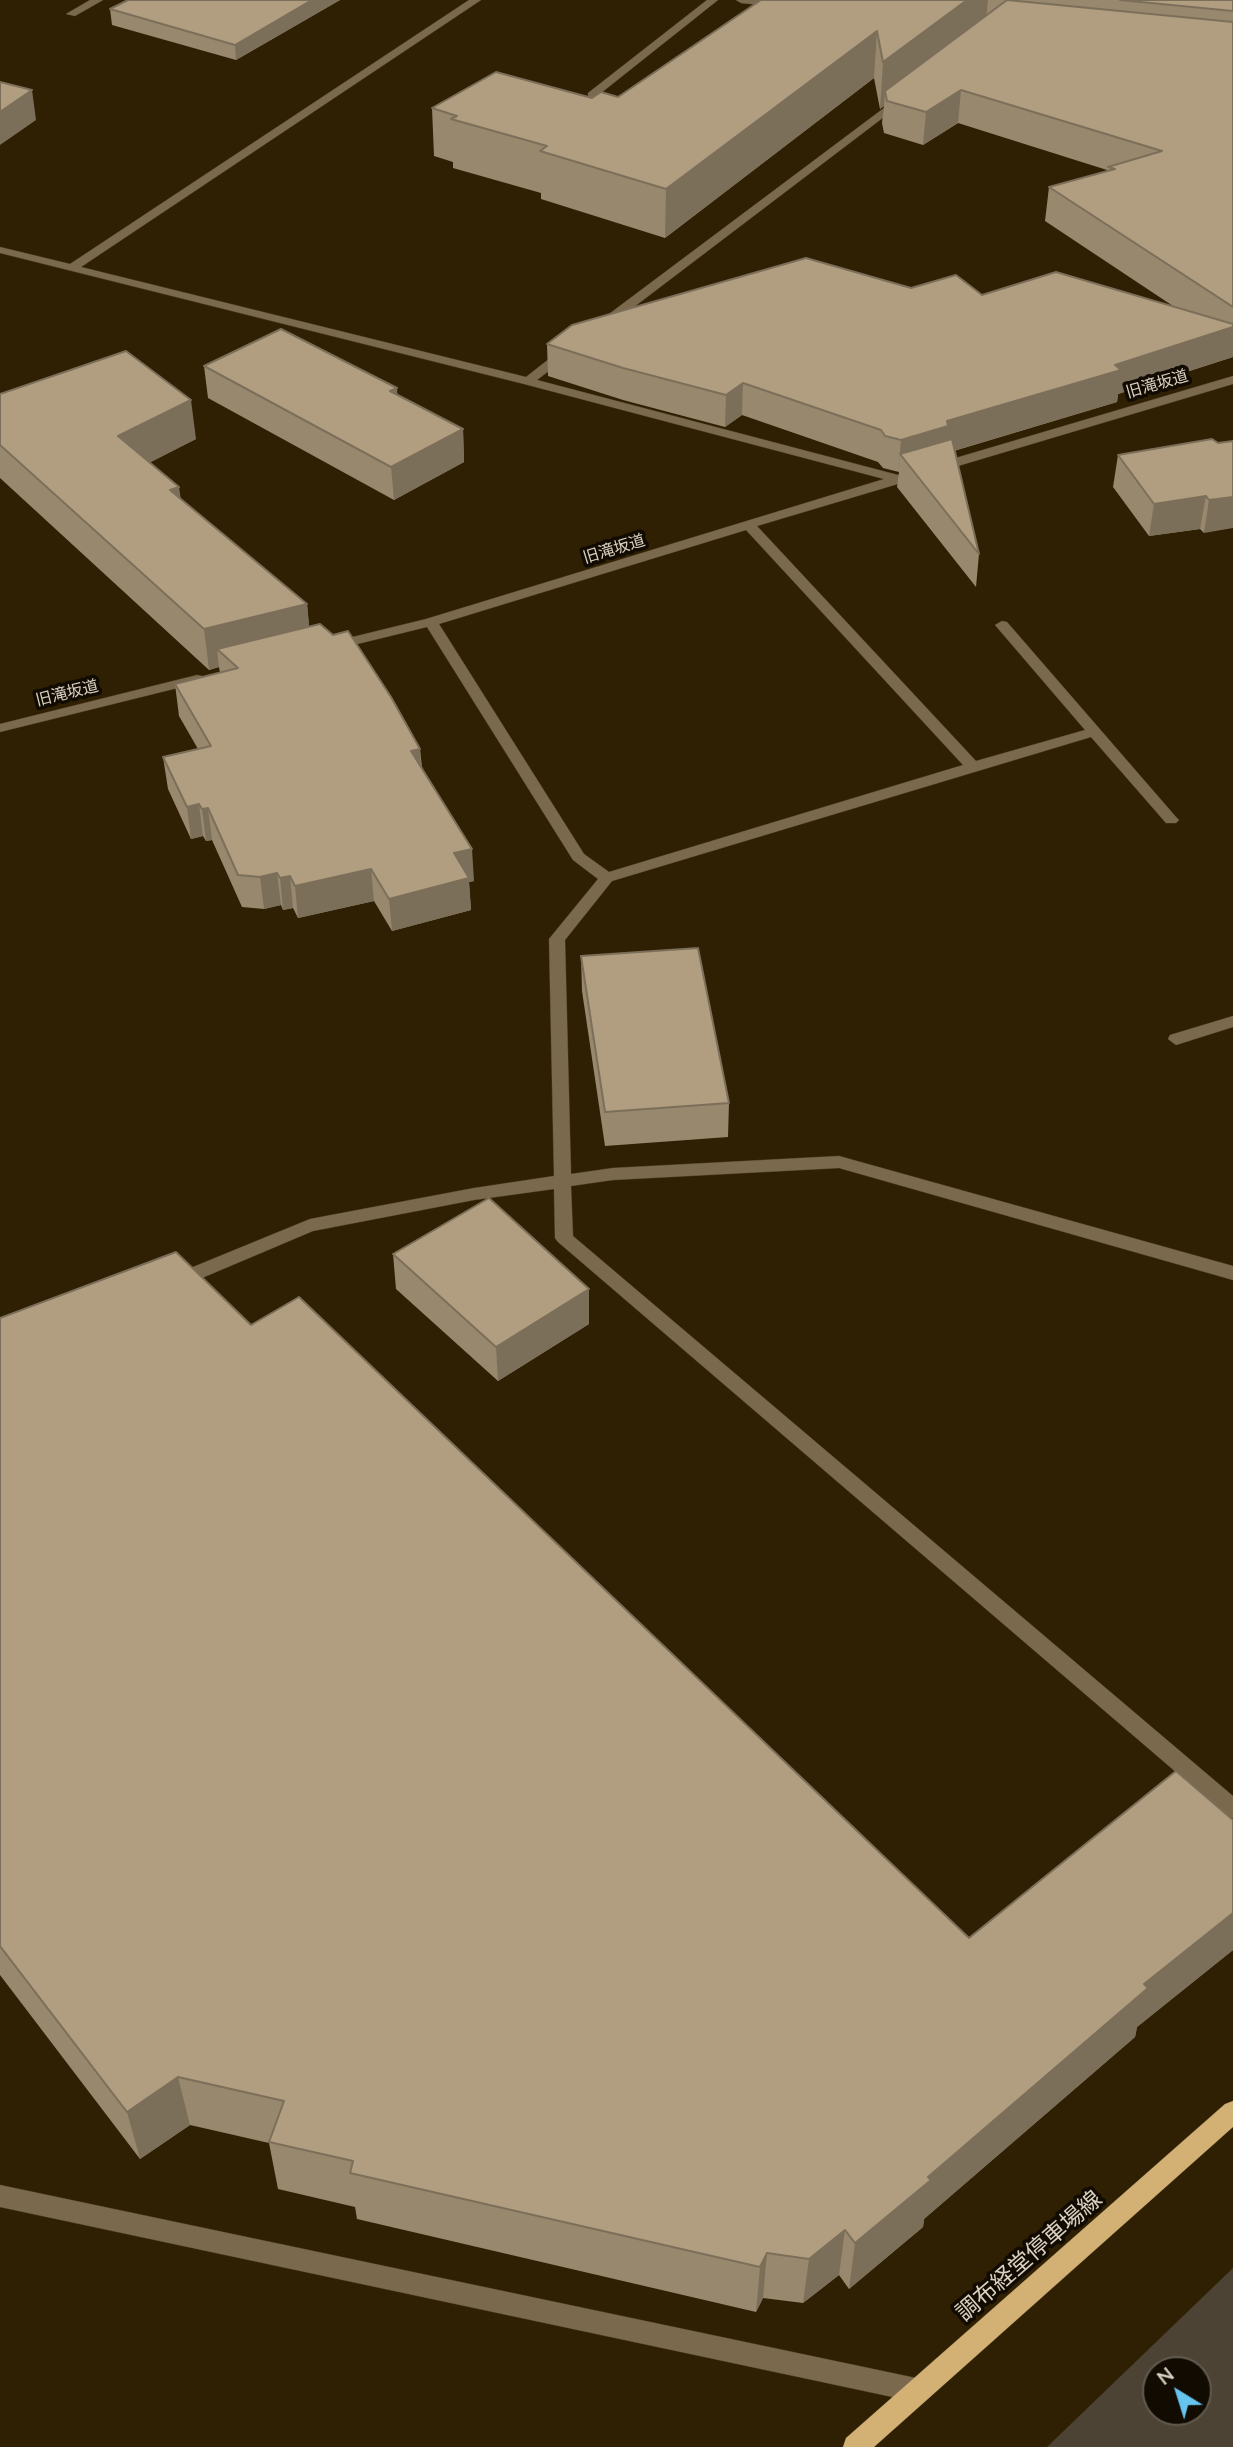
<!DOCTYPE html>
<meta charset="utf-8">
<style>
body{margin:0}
#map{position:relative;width:1233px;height:2447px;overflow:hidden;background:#2f2003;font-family:Lato,sans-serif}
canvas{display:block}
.north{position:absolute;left:1142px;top:2356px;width:70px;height:70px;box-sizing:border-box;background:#110b02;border:2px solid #615a4e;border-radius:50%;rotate:322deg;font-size:19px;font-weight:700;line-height:28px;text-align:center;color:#dad0c0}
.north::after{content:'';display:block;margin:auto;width:24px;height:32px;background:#66c4ef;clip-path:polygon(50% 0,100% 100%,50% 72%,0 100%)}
</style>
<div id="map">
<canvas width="1233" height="2447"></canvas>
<div class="north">N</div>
</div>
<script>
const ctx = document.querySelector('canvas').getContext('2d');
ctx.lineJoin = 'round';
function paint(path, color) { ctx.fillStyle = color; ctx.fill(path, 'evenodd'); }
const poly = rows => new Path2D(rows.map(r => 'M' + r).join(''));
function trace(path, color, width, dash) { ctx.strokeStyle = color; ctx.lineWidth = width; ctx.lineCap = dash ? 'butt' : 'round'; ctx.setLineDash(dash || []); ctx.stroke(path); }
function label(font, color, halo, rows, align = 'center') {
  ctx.font = font + ' Lato,"Noto Sans JP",sans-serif'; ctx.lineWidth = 7; ctx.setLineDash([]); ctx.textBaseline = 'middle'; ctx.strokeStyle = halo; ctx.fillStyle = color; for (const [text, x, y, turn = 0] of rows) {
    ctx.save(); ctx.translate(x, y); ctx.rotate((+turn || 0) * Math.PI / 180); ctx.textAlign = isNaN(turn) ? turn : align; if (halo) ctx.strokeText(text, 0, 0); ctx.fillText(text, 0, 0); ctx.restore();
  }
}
paint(poly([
 [1233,2268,1233,2447,1047,2447],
 [1198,2370,1198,2412,1156,2412,1156,2370]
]), '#4c4334');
const minor = poly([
 [90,0,103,0,75,16,66,14,90,0],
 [469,0,481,0,81,267,526,377,563,348,571,348,571,354,537,380,898,475,1233,376,1233,384,757,526,976,761,1085,730,995,625,1002,621,1007,622,1176,817,1179,820,1176,823,1166,823,1091,737,612,881,565,940,571,1174,613,1168,839,1156,1233,1266,1233,1280,839,1168,613,1180,571,1186,573,1236,1233,1796,1233,1818,1226,1815,558,1242,555,1238,554,1189,474,1200,313,1231,183,1286,177,1288,171,1286,168,1281,171,1276,310,1219,474,1188,554,1176,549,939,598,879,573,860,427,627,333,650,326,646,328,643,426,619,884,479,524,384,0,253,0,247,70,264,469,0],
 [746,530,963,765,609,872,584,854,439,624,746,530],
 [707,0,718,0,596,97,588,97,588,93,707,0],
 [736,0,770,0,785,4,780,7,741,3,736,0],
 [896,99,905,101,605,329,597,329,597,323,896,99],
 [197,675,202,676,202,682,0,732,0,724,197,675],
 [1233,1016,1233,1027,1176,1045,1168,1039,1170,1035,1233,1016],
 [0,2185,916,2378,925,2381,928,2390,925,2399,916,2402,0,2207,0,2185]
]);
const major = poly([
 [1233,2101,1233,2127,874,2447,843,2447,846,2438,1225,2104,1233,2101]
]);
trace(minor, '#4a3c21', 1);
trace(major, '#4a3c21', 1);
paint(minor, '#7a694d');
paint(major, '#d3b073');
paint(poly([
 [340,0,236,60,112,25,110,9],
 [761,0,1233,0,1233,357,1118,394,1117,402,954,451,979,554,976,587,897,487,899,472,883,468,878,462,742,415,725,427,623,400,548,376,547,344,911,288,982,295,1173,306,1045,221,1049,187,1107,171,1107,170,958,123,923,145,884,133,882,123,884,106,880,109,874,78,665,238,541,199,541,193,453,168,453,162,434,156,432,108,618,97],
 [204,366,398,395,463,429,464,462,394,500,208,398],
 [0,394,196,439,150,462,181,499,307,604,309,627,420,749,422,767,474,881,469,882,471,910,392,931,374,901,298,918,293,908,283,910,281,905,264,909,242,907,212,840,206,841,203,836,191,839,168,789,163,757,198,749,179,716,175,684,220,673,219,667,209,670,0,478],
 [1233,441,1204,533,1200,529,1149,536,1113,487,1118,455],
 [581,956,729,1103,728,1137,605,1146,582,991],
 [393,1254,589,1324,498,1381,396,1289],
 [0,1318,251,1325,969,1938,1233,1820,1233,1950,1137,2027,1135,2037,924,2219,923,2227,849,2289,839,2275,803,2303,763,2298,756,2312,357,2219,355,2207,278,2189,269,2143,190,2125,140,2159,0,1975]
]), '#98886e');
paint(poly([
 [312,0,340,0,236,60,235,45],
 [967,0,988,0,985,30,885,91,884,106,880,109,883,62],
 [877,31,874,78,665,238,666,189],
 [32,90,36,120,0,145,0,112],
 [961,90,958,123,923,145,926,112],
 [1233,327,1233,357,1118,394,1117,402,946,453,900,454,898,472,901,440,947,421,1115,365],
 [743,383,742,415,725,427,726,395],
 [397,388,399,420,390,391],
 [191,400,196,439,124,476,118,436],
 [463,429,464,462,394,500,391,467],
 [179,487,185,527,170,490],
 [1206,496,1200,529,1149,536,1154,504],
 [1233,497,1233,528,1204,533,1209,500],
 [307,604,311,645,217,649,219,667,209,670,204,629],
 [420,749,422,780,411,751],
 [199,804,203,836,191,839,187,807],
 [208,808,212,840,206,841,202,809],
 [472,849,474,881,469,882,471,910,392,931,389,899,454,853],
 [371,869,374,901,298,918,295,886],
 [277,873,281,905,264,909,260,877],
 [290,876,293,908,283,910,280,878],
 [589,1289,589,1324,498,1381,496,1347],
 [1233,1913,1233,1950,1137,2027,1135,2037,924,2219,923,2227,849,2289,855,2243,928,2177,1144,1984],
 [178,2077,190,2125,140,2159,127,2112],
 [845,2230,839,2275,803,2303,809,2259],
 [767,2253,763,2298,756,2312,760,2267]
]), '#7c6f5a');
const building = poly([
 [128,0,312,0,235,45,110,9,128,0],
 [761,0,967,0,883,62,877,31,666,189,540,151,547,146,451,119,457,116,432,108,496,72,592,98,601,92,618,97,761,0],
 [1007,0,1233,22,1233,307,1049,187,1115,169,1108,167,1162,151,961,90,926,112,887,101,885,91,1007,0],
 [1120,0,1233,0,1233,11,1120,0],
 [0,82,32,90,0,112,0,82],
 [806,258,911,288,956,275,982,295,1056,272,1233,324,1233,327,1115,365,1121,370,947,421,948,426,901,440,885,436,881,430,743,383,726,395,623,368,547,344,572,325,806,258],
 [281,329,397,388,390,391,463,429,391,467,204,366,281,329],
 [126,351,191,400,118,436,179,487,170,490,307,604,204,629,0,445,0,394,126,351],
 [952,439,979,554,900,454,952,439],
 [1212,439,1218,443,1233,441,1233,497,1209,500,1206,496,1154,504,1118,455,1212,439],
 [320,624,333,635,348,631,391,697,420,749,411,751,472,849,454,853,469,878,389,899,371,869,295,886,290,876,280,878,277,873,260,877,238,875,208,808,202,809,199,804,187,807,163,757,211,746,175,684,238,668,217,649,320,624],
 [698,948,729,1103,605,1112,581,956,698,948],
 [489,1198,589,1289,496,1347,393,1254,489,1198],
 [176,1252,251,1325,299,1297,969,1938,1176,1771,1233,1820,1233,1913,1144,1984,1148,1988,928,2177,931,2180,855,2243,845,2230,809,2259,767,2253,760,2267,350,2173,353,2161,269,2142,284,2101,178,2077,127,2112,0,1946,0,1318,176,1252]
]);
paint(building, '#b19e80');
trace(building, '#7c6f5a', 2);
label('16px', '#dad0c0', '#110b02', [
 ["旧滝坂道",1157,384,-16],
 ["旧滝坂道",614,549,-17],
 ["旧滝坂道",67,693,-14]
]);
label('23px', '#dad0c0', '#110b02', [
 ["調布経堂停車場線",1029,2256,-41]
]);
</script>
